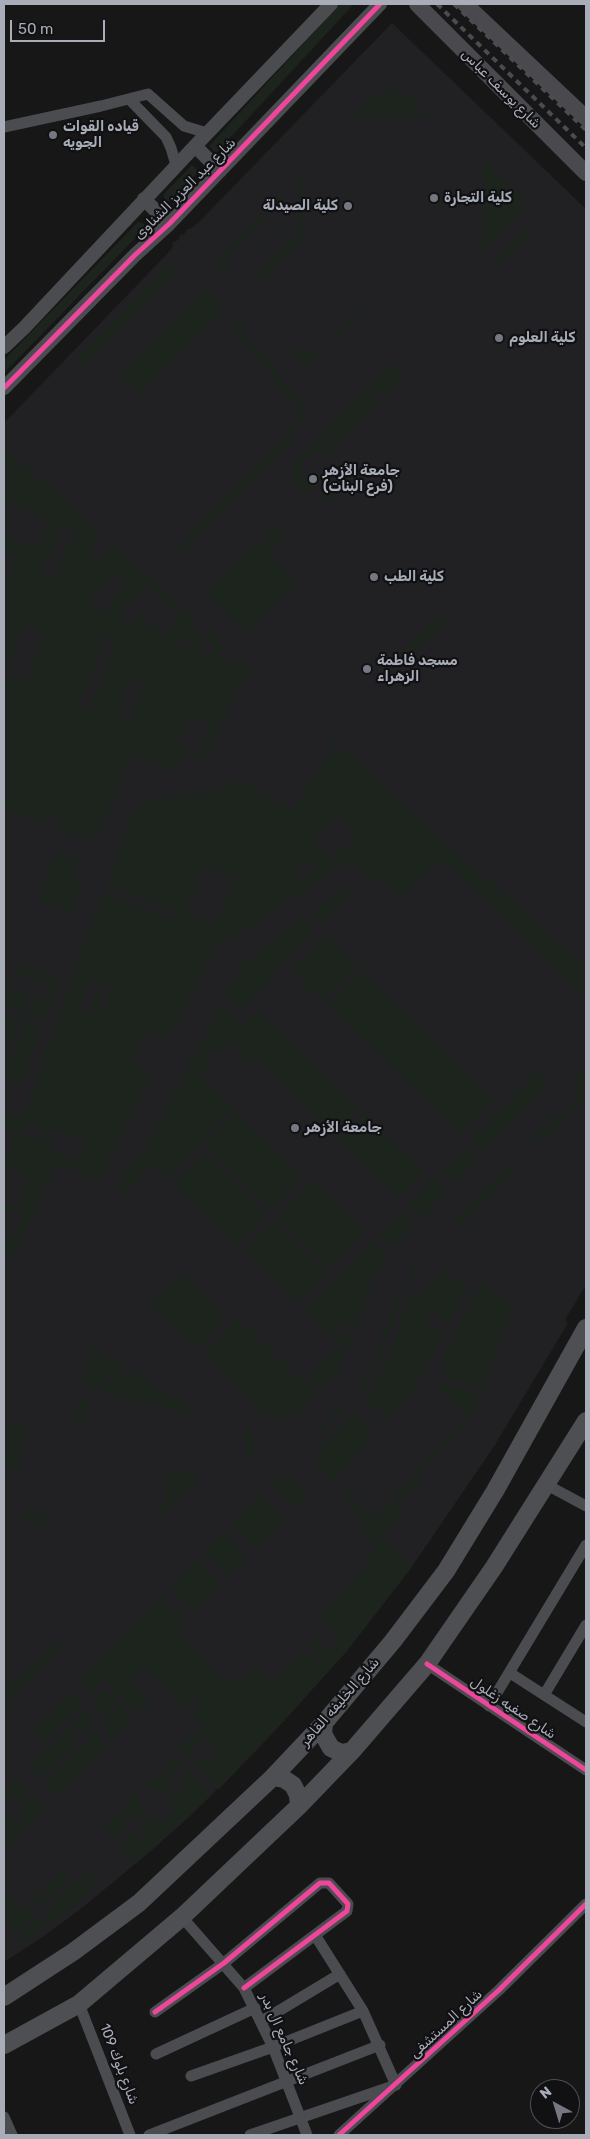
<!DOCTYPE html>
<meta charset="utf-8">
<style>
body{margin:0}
#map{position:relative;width:590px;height:2139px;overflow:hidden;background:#171717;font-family:Rubik,sans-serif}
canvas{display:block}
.frame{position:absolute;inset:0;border:5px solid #a8adb8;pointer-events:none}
.north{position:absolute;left:530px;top:2079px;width:50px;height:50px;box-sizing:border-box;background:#111113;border:1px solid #4d4f55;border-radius:50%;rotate:321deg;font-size:14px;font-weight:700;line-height:20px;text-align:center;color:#a8adb8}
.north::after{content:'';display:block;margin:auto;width:18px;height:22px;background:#757880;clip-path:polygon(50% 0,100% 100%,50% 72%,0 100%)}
.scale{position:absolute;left:10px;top:20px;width:95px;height:22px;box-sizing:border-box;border:2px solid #a8adb8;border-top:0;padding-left:6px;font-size:15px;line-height:18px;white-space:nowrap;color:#a8adb8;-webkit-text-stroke:4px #111113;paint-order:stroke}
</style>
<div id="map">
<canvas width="590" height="2139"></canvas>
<div class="frame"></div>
<div class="north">N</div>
<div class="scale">50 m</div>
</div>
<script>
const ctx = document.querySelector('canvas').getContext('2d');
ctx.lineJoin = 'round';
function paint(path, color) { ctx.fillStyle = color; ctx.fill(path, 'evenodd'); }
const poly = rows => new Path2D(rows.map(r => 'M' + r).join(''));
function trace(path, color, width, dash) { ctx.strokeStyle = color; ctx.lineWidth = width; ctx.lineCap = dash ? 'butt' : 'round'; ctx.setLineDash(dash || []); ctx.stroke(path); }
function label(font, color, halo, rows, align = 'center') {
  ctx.font = font + ' Rubik,"Noto Naskh Arabic",sans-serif'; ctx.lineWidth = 4.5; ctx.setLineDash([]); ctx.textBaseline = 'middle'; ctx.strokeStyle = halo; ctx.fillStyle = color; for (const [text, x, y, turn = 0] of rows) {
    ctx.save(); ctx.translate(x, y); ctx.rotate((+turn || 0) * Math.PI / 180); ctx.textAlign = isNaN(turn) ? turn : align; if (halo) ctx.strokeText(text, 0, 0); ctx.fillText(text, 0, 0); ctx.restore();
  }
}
paint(poly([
 [392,23,586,209,586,1288,584,1288,565,1320,568,1323,495,1445,411,1568,346,1652,254,1753,188,1818,153,1849,82,1908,44,1936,4,1962,4,423,167,254,173,247,172,243,178,240,181,234,184,235,187,229,190,229,198,223]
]), '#212123');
paint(poly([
 [340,4,354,4,216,153,209,146],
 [393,87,403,92,426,113,425,117,351,117,382,91],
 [483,158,528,202,523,207,525,209,474,261,473,257,480,247,483,239],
 [192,165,199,171,171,201,164,201,164,194],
 [305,177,304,235,302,243,261,280,257,280,256,277,260,269,297,236,300,178],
 [282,192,284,197,229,257,224,272,218,263,223,254],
 [138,222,144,224,144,229,4,373,4,360],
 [285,222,287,224,252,259,250,257],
 [526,228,530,232,495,268,491,265],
 [170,264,177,271,82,368,75,361],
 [204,288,224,309,140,394,120,373],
 [371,302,373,304,335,341,332,332,343,330],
 [230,314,306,407,307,413,291,440,178,556,178,549,291,429,299,416,296,406,226,319],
 [293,349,316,350,316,365,301,364,291,352],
 [396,364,400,367,402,376,382,397,370,385,387,367],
 [364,390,378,403,334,447,321,434],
 [319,439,333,454,327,459,318,450,299,468,309,478,316,480,310,491,305,493,291,479,296,475,290,469],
 [4,447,101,534,88,549,101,559,112,544,198,622,192,629,203,638,209,631,225,646,218,654,230,665,238,657,253,670,234,692,208,762,185,753,176,773,132,755,98,837,91,835,89,841,57,829,61,818,47,813,43,824,4,809,4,598,17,556,4,551,4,537,36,550,49,519,4,500],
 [64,523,76,528,53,579,41,574],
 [116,571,128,580,102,614,90,604],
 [145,586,179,616,163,635,141,615,132,625,120,613],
 [23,625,45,634,26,683,4,675],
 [105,635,116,638,90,710,79,706],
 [202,638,214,648,207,656,196,646],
 [183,639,192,646,187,652,178,644],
 [134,678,145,683,130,718,120,713,124,702,121,700,125,690,129,692],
 [189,717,210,725,199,753,178,745],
 [331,488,338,495,333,499,329,495,321,503,318,500],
 [275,527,285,537,269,553,298,581,246,634,205,594,257,541,263,546,270,539,266,536],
 [436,616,445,626,401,660,397,657],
 [335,743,586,968,586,997,443,859,403,897,352,866,337,866,234,939,227,933,217,945,168,1040,144,1031,131,1064,152,1073,99,1180,56,1164,12,1261,4,1253,4,1237,11,1240,22,1216,8,1210,4,1218,4,1202,19,1207,24,1193,17,1190,19,1186,22,1187,27,1179,8,1166,4,1172,4,1149,9,1151,15,1130,4,1127,4,1113,22,1118,103,893,172,919,175,911,106,885,130,816,135,810,148,800,212,791,222,788,236,779,276,800,291,810],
 [338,814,358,834,333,859,314,840],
 [310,859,317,867,300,882,293,874],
 [204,867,235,879,217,924,186,912],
 [92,980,101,983,88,1014,80,1010],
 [106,982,113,985,102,1014,96,1011],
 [24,1123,44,1130,38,1142,19,1132],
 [54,1129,86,1142,79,1160,47,1146],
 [57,851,79,859,74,874,78,879,77,883,83,886,73,913,40,901],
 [348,889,351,891,322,923,312,912,332,896],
 [301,918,311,928,311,933,273,973,276,977,242,1010,225,993,244,963],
 [326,935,357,965,322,1001,291,971],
 [16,962,61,979,44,1023,39,1015,32,1018,26,1016,35,996,48,1001,54,988,41,983,43,978,37,975,33,984,31,983,32,979,16,973,12,973],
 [361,970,494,1100,460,1135,327,1005],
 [11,976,14,978,11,987,27,993,29,988,32,989,22,1014,18,1012,15,1005,9,1004,7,1007,4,1006,4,994],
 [221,1004,244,1026,259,1011,360,1109,334,1135,255,1059,250,1063,229,1042,220,1052,216,1049,212,1054,215,1056,199,1074,234,1108,169,1179,153,1164,125,1196,117,1191,134,1158,137,1159,142,1153],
 [4,1010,5,1016,8,1019,12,1019,16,1016,20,1018,4,1061],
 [25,1020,30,1022,31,1027,34,1029,39,1028,41,1025,43,1025,21,1085,4,1078,4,1074],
 [540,1067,546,1082,543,1091,483,1152,471,1141],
 [586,1073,586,1096,542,1143,535,1136,557,1113,561,1117,566,1113,574,1101,576,1087,572,1074],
 [237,1113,303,1175,271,1209,205,1147],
 [365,1113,424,1170,398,1197,339,1141],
 [466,1146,478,1159,454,1184,441,1172],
 [203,1153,266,1213,236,1245,172,1185],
 [507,1164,515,1171,462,1227,454,1220],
 [434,1178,448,1192,421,1219,407,1205],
 [311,1181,364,1233,331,1268,277,1216],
 [402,1212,415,1226,393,1248,380,1234],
 [274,1220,328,1272,298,1303,245,1251],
 [372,1240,388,1256,372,1282,354,1335,345,1330,343,1323,337,1322,333,1326,332,1331,335,1335,340,1336,344,1333,352,1339,350,1345,342,1347,304,1311],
 [417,1266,420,1269,406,1289,403,1287],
 [444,1270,467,1290,450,1324,432,1311,425,1320,444,1334,418,1382,388,1420,366,1399,386,1363,410,1296,417,1302],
 [179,1273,226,1317,196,1348,149,1304],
 [481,1282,514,1306,483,1388,448,1378,448,1370,441,1361],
 [400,1292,404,1294,377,1361,373,1359],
 [238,1319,305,1384,308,1382,318,1393,297,1412,279,1418,260,1411,204,1354],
 [93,1348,125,1367,94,1390,81,1387],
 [335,1351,349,1351,335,1374,321,1391,309,1378],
 [372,1363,376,1364,361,1392,358,1390],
 [128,1369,197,1413,197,1415,98,1391],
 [446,1383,480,1395,475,1411,400,1501,394,1495,464,1421,463,1414,439,1389],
 [79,1399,88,1401,83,1421,74,1419],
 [345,1403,349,1406,313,1443,311,1441],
 [356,1413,369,1426,365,1431,372,1439,335,1481,316,1463,317,1452],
 [4,1421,11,1423,7,1439,4,1438],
 [13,1424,28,1427,22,1451,7,1447],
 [247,1428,251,1432,255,1443,254,1453,249,1462,244,1457,248,1444,242,1433],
 [4,1448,22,1453,17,1469,4,1466],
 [171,1469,194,1474,198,1479,159,1517],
 [279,1475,289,1478,306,1494,294,1506,272,1482],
 [346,1489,374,1518,391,1498,402,1510,380,1537,411,1568,346,1652,285,1720,219,1789,191,1761,197,1755,205,1763,218,1750,204,1735,191,1748,193,1752,187,1758,178,1749,201,1726,191,1715,201,1704,197,1700,187,1710,144,1669,131,1682,150,1701,138,1713,106,1682,141,1647,139,1645,91,1694,81,1682,82,1677,160,1597,183,1618,176,1628,217,1674,225,1680,239,1681,255,1669,272,1685,305,1651,316,1662,321,1657,310,1646,316,1640,327,1650,339,1638,318,1616,368,1562,373,1554,373,1545,359,1525,364,1520,340,1495],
 [260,1494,284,1518,255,1548,230,1524],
 [26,1509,47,1514,44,1527,23,1522],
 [223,1531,247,1555,227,1576,203,1552],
 [195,1560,220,1584,193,1611,169,1587],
 [57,1642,64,1643,4,1706,4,1688,33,1665],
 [106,1690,118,1701,101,1718,93,1701],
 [70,1695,75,1695,83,1702,43,1744,32,1734],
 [120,1704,132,1714,133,1717,112,1738,109,1736,103,1722],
 [86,1710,90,1711,95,1723,85,1734,80,1729,73,1736,77,1741,40,1777,30,1767],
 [97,1727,104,1743,104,1750,58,1795,44,1781,80,1744,84,1747,91,1740,88,1737],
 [173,1755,183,1765,172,1775,163,1765],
 [159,1769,170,1780,168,1782,171,1786,167,1790,140,1789],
 [188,1770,212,1795,136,1864,119,1844,133,1832,140,1840,146,1834,139,1825,145,1819,171,1821,170,1793,174,1789,181,1792,186,1787,179,1779],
 [16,1780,26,1790,14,1802,10,1798,4,1803,4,1793],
 [138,1791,141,1816,137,1819,135,1817,131,1820,121,1808],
 [30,1794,45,1809,4,1851,4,1821,7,1817,14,1823,24,1813,18,1806],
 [117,1812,127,1823,124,1826,126,1829,115,1839,104,1825],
 [64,1867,69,1873,63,1879,66,1883,54,1896,45,1886],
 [86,1867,95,1877,92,1880,95,1884,93,1886,81,1874,81,1872],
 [78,1878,91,1891,52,1922,45,1914,51,1908,49,1906],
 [43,1888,53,1897,47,1903,43,1900,37,1906,31,1900],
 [7,1896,20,1910,28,1903,34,1909,31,1912,34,1915,16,1932,4,1918,4,1899],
 [36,1917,39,1920,42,1917,48,1925,26,1942,19,1934]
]), '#1d241e');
trace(poly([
 [129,99,166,137,171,148,176,165],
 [4,127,101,106,148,94,184,126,207,133],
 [547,1485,586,1506],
 [427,1664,586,1770],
 [510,1673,586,1722],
 [544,1695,586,1625],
 [489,1706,586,1545],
 [182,1917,244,1988,273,2047,307,2135],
 [79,2004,130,2135],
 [155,2012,224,1963,320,1883,329,1883,348,1904,347,1911,244,1988],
 [262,2021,340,1974],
 [156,2054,255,2008],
 [191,2076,273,2047,363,2011],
 [4,2117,12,2135],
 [149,2135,380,2045],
 [250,2135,396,2085,363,2011,315,1935],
 [339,2135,499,1990,586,1904]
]), '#4b4c50', 11);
trace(poly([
 [195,146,220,171],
 [144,199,169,224],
 [4,347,24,328,195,146,331,4],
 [4,388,135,255,169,224,380,4]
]), '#4b4c50', 14);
trace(poly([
 [417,4,586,173],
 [465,4,586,118]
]), '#4a4a4e', 16);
trace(poly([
 [324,1723,323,1734,331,1748,341,1753,352,1751],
 [273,1777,284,1779,293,1785,298,1795,299,1806],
 [4,1997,73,1952,139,1903,273,1777,324,1723,393,1641,446,1571,495,1491,586,1328],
 [4,2045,79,2004,182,1917,299,1806,352,1751,427,1664,494,1567,586,1421]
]), '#4d4f52', 18);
trace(poly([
 [437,4,586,148],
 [454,4,586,130]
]), '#4b4c4f', 4, [6, 5]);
trace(poly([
 [4,388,135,255,169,224,380,4],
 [427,1664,586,1770],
 [155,2012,224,1963,320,1883,329,1883,348,1904,347,1911,244,1988],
 [339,2135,499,1990,586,1904]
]), '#ed469a', 5);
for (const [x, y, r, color] of [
 [53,135,5,"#757880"],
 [434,198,5,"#757880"],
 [348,206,5,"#757880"],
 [499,338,5,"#757880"],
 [313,479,5,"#757880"],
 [374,577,5,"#757880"],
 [367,669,5,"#757880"],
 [295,1128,5,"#757880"]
]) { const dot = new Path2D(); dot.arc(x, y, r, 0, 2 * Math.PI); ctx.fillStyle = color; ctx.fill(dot); trace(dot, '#111113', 2); }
label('14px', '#a8adb8', '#111113', [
 ["شارع يوسف عباس",501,89,45],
 ["شارع عبد العزيز الشناوى",185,189,-45],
 ["شارع الخليفه القاهر",340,1702,-49],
 ["شارع صفيه زغلول",513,1708,34],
 ["شارع المستشفى",446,2024,-43],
 ["شارع جامع ال بدر",284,2039,66],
 ["شارع بلوك 109",119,2064,69]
]);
label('bold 14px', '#a8adb8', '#111113', [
 ["قياده القوات",63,127],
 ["الجويه",63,143],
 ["كلية التجارة",444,198],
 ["كلية الصيدلة",338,206,"right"],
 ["كلية العلوم",509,338],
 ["جامعة الأزهر",323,471],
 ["(فرع البنات)",323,487],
 ["كلية الطب",384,577],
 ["مسجد فاطمة",377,661],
 ["الزهراء",377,677],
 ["جامعة الأزهر",305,1128]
], 'left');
</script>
